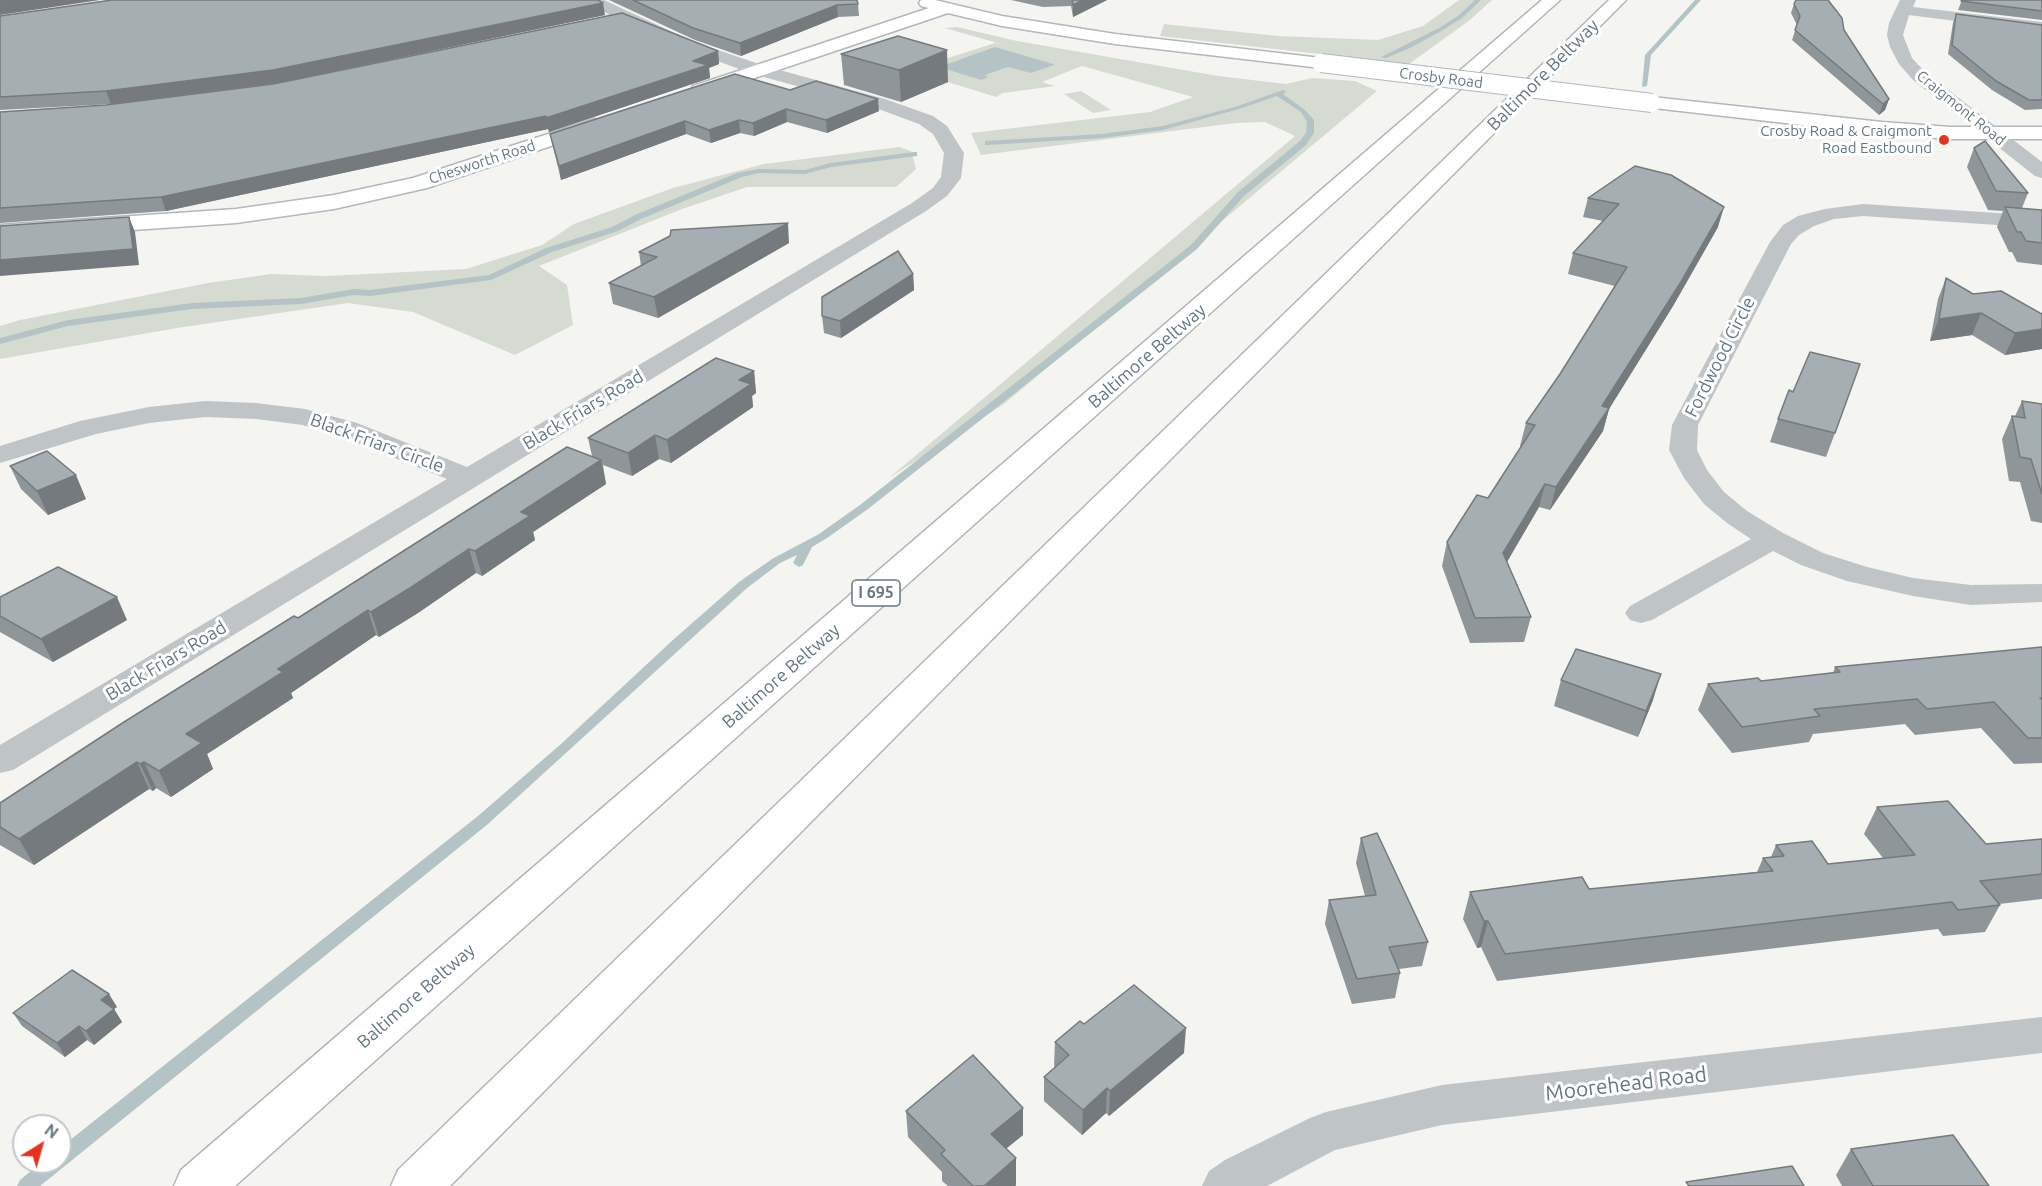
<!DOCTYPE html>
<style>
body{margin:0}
#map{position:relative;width:2042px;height:1186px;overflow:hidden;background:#f4f4f0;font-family:Ubuntu,sans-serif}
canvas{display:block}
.north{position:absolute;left:12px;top:1114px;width:60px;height:60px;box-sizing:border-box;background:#fff;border:2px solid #c1c9cd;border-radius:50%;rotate:37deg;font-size:16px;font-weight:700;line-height:24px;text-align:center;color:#637881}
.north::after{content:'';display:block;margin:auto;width:21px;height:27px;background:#e43420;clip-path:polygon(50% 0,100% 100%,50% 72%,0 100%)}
</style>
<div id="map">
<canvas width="2042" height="1186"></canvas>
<div class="north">N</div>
</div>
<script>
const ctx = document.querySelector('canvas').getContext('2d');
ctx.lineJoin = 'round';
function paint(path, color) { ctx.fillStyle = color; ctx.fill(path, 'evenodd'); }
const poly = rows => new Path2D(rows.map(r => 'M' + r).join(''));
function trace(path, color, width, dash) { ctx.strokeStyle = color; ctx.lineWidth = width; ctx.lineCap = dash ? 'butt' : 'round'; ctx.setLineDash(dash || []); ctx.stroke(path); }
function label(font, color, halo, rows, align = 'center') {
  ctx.font = font + ' Ubuntu,sans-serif'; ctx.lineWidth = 6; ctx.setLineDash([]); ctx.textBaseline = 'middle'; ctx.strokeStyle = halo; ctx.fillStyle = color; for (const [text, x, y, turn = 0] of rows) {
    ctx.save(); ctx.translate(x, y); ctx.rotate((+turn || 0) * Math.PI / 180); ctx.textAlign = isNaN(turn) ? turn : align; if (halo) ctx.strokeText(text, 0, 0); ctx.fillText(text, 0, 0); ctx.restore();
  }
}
paint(poly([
 [1459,0,1492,0,1470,20,1409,64,1160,36,1164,24,1278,36,1378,40,1423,26],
 [957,27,1017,41,1218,76,1286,84,1312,78,1355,81,1377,91,1004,404,889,478,1295,136,1265,122,1236,123,981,155,971,133,1150,112,1193,97,1011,46,1082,66,1042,82,1055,86,1003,93,996,97,932,77,923,66,995,43,1001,44,945,28],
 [1081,91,1111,110,1093,113,1064,94],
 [899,147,911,151,916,169,896,187,747,187,682,209,539,266,567,285,573,325,515,355,413,312,348,303,177,328,0,359,0,326,20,320,208,283,271,274,327,276,466,269,542,245,574,224,673,188,764,164]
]), '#d6dbd1');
paint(poly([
 [995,47,1053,64,1054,65,1031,73,1008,67,985,75,988,77,981,80,939,67]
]), '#b4c4c6');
paint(poly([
 [1475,0,1481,0,1462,18,1443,30,1410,48,1386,58,1381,57,1439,28,1458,16,1475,0],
 [1695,0,1701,0,1651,55,1647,86,1642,87,1645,55,1695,0],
 [1283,90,1286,92,1283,94,1305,110,1314,120,1314,133,1306,145,1244,196,1197,249,868,509,827,538,812,547,803,565,799,567,793,563,797,555,780,563,747,588,488,824,40,1186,17,1186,20,1180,42,1162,60,1162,60,1148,478,816,561,744,674,639,739,582,772,559,819,534,860,505,1191,245,1238,192,1300,141,1306,133,1307,122,1301,112,1277,96,1239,109,1163,130,1102,138,988,145,985,145,985,141,1102,134,1163,126,1235,107,1283,90],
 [914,152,917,152,917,156,831,167,805,174,759,173,742,177,641,219,618,231,552,252,491,280,370,296,354,295,301,304,192,309,68,326,0,344,0,338,68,320,192,303,301,298,354,289,370,290,489,275,546,248,612,227,635,215,737,173,759,169,805,170,830,163,914,152]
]), '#b4c4c6');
const secondary = poly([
 [921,0,935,0,1002,16,1115,34,1321,58,1327,59,1330,63,1327,67,1321,68,1115,44,1002,26,948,13,707,94,693,94,691,90,693,86,929,8,921,6,919,3,921,0],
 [1652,97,1882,122,1950,127,2042,127,2042,139,1950,139,1882,134,1645,107,1643,103,1645,99,1652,97],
 [594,119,601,121,604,125,601,129,427,188,334,209,236,223,0,239,0,225,236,209,334,195,413,178,594,119]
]);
const highway = poly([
 [1542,0,1560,0,235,1186,174,1186,181,1170,1542,0],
 [1609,0,1626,0,450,1186,391,1186,398,1170,1609,0]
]);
trace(secondary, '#b1b8bb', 3);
trace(highway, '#b2b6b8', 3);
paint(poly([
 [584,0,604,0,694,42,765,66,885,99,933,116,947,126,964,153,961,178,947,196,926,211,13,770,0,773,0,745,447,479,337,435,303,425,256,419,205,417,149,423,96,434,0,463,0,446,80,421,149,407,205,401,256,403,305,409,357,423,467,467,912,203,933,188,941,177,944,153,933,134,919,124,873,107,753,74,682,48,620,21,584,0],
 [1900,0,1916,0,1913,7,2042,22,2042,32,1909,15,1903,35,1912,58,1925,72,2042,162,2042,178,2035,176,1913,80,1899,64,1890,47,1887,35,1889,23,1900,0],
 [1863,204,2042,216,2042,228,1863,216,1834,219,1814,226,1799,235,1791,244,1698,425,1697,450,1707,470,1724,492,1747,511,1783,533,1823,553,1867,567,1913,578,1971,585,2042,584,2042,602,1971,605,1913,596,1847,581,1801,565,1773,551,1652,620,1641,623,1630,620,1625,613,1630,606,1751,539,1727,523,1704,504,1684,478,1669,450,1672,425,1770,242,1783,225,1798,216,1825,209,1863,204],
 [2042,1017,2042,1053,1442,1125,1335,1150,1267,1186,1202,1186,1209,1171,1225,1160,1310,1118,1326,1112,1442,1085,2042,1017]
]), '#bfc4c6');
paint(secondary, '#fff');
paint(highway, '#fff');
const secondaryBridge = poly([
 [1321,63,1652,103]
]);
trace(secondaryBridge, '#b1b8bb', 20, []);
trace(secondaryBridge, '#fff', 18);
paint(poly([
 [609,0,857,0,858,4,859,16,838,17,741,56,695,40],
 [1011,0,1107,0,1073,17,1071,6,1043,7],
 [1962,0,2042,0,2042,20,1958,10],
 [1794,4,1844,30,1889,99,1885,110,1879,115,1792,40,1797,25,1791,13],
 [1956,14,2042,25,2042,109,2025,110,1992,90,1948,54,1953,23],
 [605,15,277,83,111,104,0,110,0,16],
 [718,51,719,64,709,68,710,78,549,132,548,129,166,211,0,223,0,112,106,105],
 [841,54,948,82,901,102,844,85],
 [790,90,879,111,827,133,787,122,754,136,740,133,711,143,686,134,561,180,550,134],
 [1974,148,2028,193,2022,208,2042,210,2042,265,2017,262,2012,252,2009,252,1997,227,2003,211,1988,210,1967,167],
 [1635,166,1718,227,1673,306,1609,409,1603,431,1550,510,1539,507,1507,562,1531,617,1524,642,1470,643,1442,566,1447,542,1488,498,1522,446,1520,446,1526,423,1560,374,1615,286,1568,274,1573,253,1603,221,1583,217,1588,198],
 [789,243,658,318,613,304,609,283,641,266,639,252],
 [913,274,914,290,841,338,824,333,822,316],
 [1946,278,1973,294,2042,314,2042,349,2005,355,1972,335,1930,341,1938,299],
 [754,371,756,393,752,396,753,407,671,463,659,459,632,476,603,465,606,484,533,532,535,540,482,576,476,573,418,613,379,637,376,635,291,693,293,698,207,754,213,769,171,797,156,788,153,791,149,789,34,865,0,845,0,803,298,618,592,456,588,438],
 [1793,392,1835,433,1826,457,1770,442,1778,419],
 [2022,401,2042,404,2042,523,2031,521,2020,482,2009,481,2002,439,2012,416,2015,416],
 [10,466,86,499,48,515,21,489],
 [0,597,127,620,53,662,0,632],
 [2042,647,2042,763,2014,764,1981,728,1915,735,1905,724,1813,734,1809,742,1732,753,1698,710,1708,684,1761,681,1833,673,1835,667],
 [1561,680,1653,700,1638,737,1554,706],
 [1877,807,1986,844,2042,839,2042,899,1999,904,2000,905,1985,932,1943,936,1938,929,1497,981,1481,947,1477,948,1463,919,1470,892,1589,889,1757,872,1763,858,1771,857,1776,845,1828,864,1883,858,1864,834],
 [1361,838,1428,942,1422,966,1399,969,1400,973,1395,998,1352,1004,1325,924,1329,900,1365,896,1356,863],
 [117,1007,114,1009,122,1022,94,1045,87,1040,65,1057,22,1026,13,1013],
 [1084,1024,1184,1053,1109,1116,1106,1113,1082,1135,1044,1101,1044,1077,1055,1067,1054,1066,1055,1042],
 [1023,1108,1023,1135,1006,1149,1016,1158,1016,1185,1015,1186,948,1186,942,1181,942,1172,908,1137,906,1111],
 [1851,1149,1989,1186,1842,1186,1836,1175]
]), '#8e969a');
paint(poly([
 [15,0,100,0,0,15,0,2],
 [1083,0,1107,0,1073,17,1073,5],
 [603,3,605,15,277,83,111,104,106,91],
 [837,5,838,17,741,56,740,43],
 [947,50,948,82,901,102,899,70],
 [718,51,719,64,709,68,710,78,549,132,546,118],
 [878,99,879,111,827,133,826,120],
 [1889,99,1885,110,1879,115,1883,104],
 [786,109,787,122,754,136,753,123],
 [546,116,548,129,166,211,161,197],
 [739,120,740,133,711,143,709,130],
 [685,121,686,134,561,180,559,166],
 [1724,207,1718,227,1673,306,1609,409,1603,431,1550,510,1556,487,1602,406],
 [129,217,135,232,139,265,0,276,0,260],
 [788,223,789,243,658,318,654,297],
 [913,274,914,290,841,338,840,321],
 [1981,313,1972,335,1930,341,1939,319],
 [2042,329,2042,349,2005,355,2015,333],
 [754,371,756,393,752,396,753,407,671,463,667,440,739,380],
 [655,435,659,459,632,476,628,453],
 [601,460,606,484,533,532,535,540,482,576,475,551,521,512],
 [76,475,86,499,48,515,37,491],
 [1545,484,1539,507,1498,577,1503,553],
 [469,549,476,573,418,613,379,637,371,612],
 [117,597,127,620,53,662,41,639],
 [368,610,376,635,291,693,293,698,207,754,213,769,171,797,159,771,186,734,278,669],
 [1661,674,1653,700,1638,737,1646,711],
 [137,762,149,789,34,865,19,839],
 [144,762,156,788,153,791,140,764],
 [1484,921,1488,921,1481,947,1477,948],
 [109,994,117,1007,114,1009,122,1022,94,1045,86,1031,101,1000],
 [79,1026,87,1040,65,1057,57,1043],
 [1186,1028,1184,1053,1109,1116,1110,1091],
 [1107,1088,1106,1113,1082,1135,1083,1110],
 [1023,1108,1023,1135,991,1160,991,1134],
 [1016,1158,1016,1185,1015,1186,984,1186]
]), '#747a7d');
const building = poly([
 [0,0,15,0,0,2,0,0],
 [112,0,598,0,603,3,273,70,106,91,0,97,0,16,112,0],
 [633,0,857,0,858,4,837,5,740,43,693,28,633,0],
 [1072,0,1083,0,1073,5,1072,0],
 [1796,0,1828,0,1842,18,1844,30,1889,99,1883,104,1795,30,1800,16,1794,4,1796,0],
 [1962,0,2042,0,2042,11,1961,1,1962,0],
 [622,13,718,51,693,61,708,65,546,118,546,116,161,197,0,208,0,112,106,105,273,84,622,13],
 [1956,14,2042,25,2042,100,2029,100,1996,81,1952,45,1956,14],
 [898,36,947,50,899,70,841,54,898,36],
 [735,74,790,90,816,81,878,99,826,120,786,109,753,123,739,120,709,130,685,121,559,166,550,134,735,74],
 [1985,141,2028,193,1996,191,1974,148,1985,141],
 [1635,166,1671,175,1724,207,1679,285,1602,406,1609,408,1556,487,1545,484,1503,553,1531,617,1475,618,1447,542,1477,495,1488,498,1535,425,1526,423,1560,374,1627,267,1573,253,1619,204,1588,198,1635,166],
 [2005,207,2042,210,2042,243,2026,241,2021,232,2017,232,2005,207],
 [129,217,133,249,0,260,0,226,129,217],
 [788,223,654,297,609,283,657,257,639,252,670,236,671,230,788,223],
 [898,251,913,274,840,321,822,316,822,297,898,251],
 [1946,278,1973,294,2001,291,2042,314,2042,329,2015,333,1981,313,1939,319,1946,278],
 [1810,352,1860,364,1835,433,1778,419,1789,390,1793,392,1810,352],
 [716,358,754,371,739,380,751,384,667,440,655,435,628,453,588,438,716,358],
 [2022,401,2042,404,2042,494,2031,459,2020,457,2012,416,2025,418,2022,401],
 [567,447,601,460,521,512,530,516,475,551,469,549,410,588,371,612,368,610,278,669,283,672,186,734,202,743,159,771,144,762,140,764,137,762,19,839,0,827,0,803,124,722,294,616,298,618,567,447],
 [47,451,76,475,37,491,10,466,47,451],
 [58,567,117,597,41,639,0,616,0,597,58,567],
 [2042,647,2042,698,2040,698,2042,700,2042,738,2028,738,1994,702,1927,709,1917,699,1814,709,1820,716,1742,727,1708,684,1758,678,1761,681,1840,672,1835,667,2042,647],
 [1576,649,1661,674,1646,711,1561,680,1576,649],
 [1948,801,1986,844,2042,839,2042,874,1980,881,2000,905,1958,910,1952,902,1505,954,1488,921,1484,921,1470,892,1582,877,1589,889,1773,871,1763,858,1784,856,1776,845,1812,841,1828,864,1915,855,1877,807,1948,801],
 [1377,833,1428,942,1389,947,1400,973,1357,979,1329,900,1376,895,1361,838,1377,833],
 [72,970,109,994,101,1000,114,1009,86,1031,79,1026,57,1043,13,1013,72,970],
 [1134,985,1186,1028,1110,1091,1107,1088,1083,1110,1044,1077,1069,1055,1055,1042,1080,1021,1084,1024,1134,985],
 [973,1055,1023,1108,991,1134,1016,1158,984,1186,973,1186,941,1154,945,1150,906,1111,973,1055],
 [1953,1135,1989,1186,1873,1186,1851,1149,1953,1135],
 [1792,1166,1804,1186,1689,1186,1686,1182,1792,1166]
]);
paint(building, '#a5afb3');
trace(building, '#747a7d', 1.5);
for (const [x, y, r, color] of [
 [1944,140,6,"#e43420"]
]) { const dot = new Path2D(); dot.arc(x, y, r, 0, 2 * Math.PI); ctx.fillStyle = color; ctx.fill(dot); trace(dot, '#fff', 2); }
label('15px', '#637881', '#fff', [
 ["Crosby Road",1441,78,7],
 ["Craigmont Road",1961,108,39],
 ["Chesworth Road",482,162,-18]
]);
label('15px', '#637881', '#fff', [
 ["Crosby Road & Craigmont",1932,131],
 ["Road Eastbound",1932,148]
], 'right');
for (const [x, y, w] of [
 [876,593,48]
]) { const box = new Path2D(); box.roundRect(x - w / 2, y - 13, w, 26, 4.5); ctx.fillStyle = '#fff'; ctx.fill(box); trace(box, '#637881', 1.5); }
label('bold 16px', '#637881', null, [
 ["I 695",876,593]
]);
label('18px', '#637881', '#fff', [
 ["Baltimore Beltway",1543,75,-45],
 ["Baltimore Beltway",1147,356,-41],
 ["Fordwood Circle",1720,357,-63],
 ["Black Friars Road",583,410,-31],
 ["Black Friars Circle",377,443,20],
 ["Black Friars Road",166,661,-31],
 ["Baltimore Beltway",781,676,-41],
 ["Baltimore Beltway",416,996,-41]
]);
label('21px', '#637881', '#fff', [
 ["Moorehead Road",1626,1084,-7]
]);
</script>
